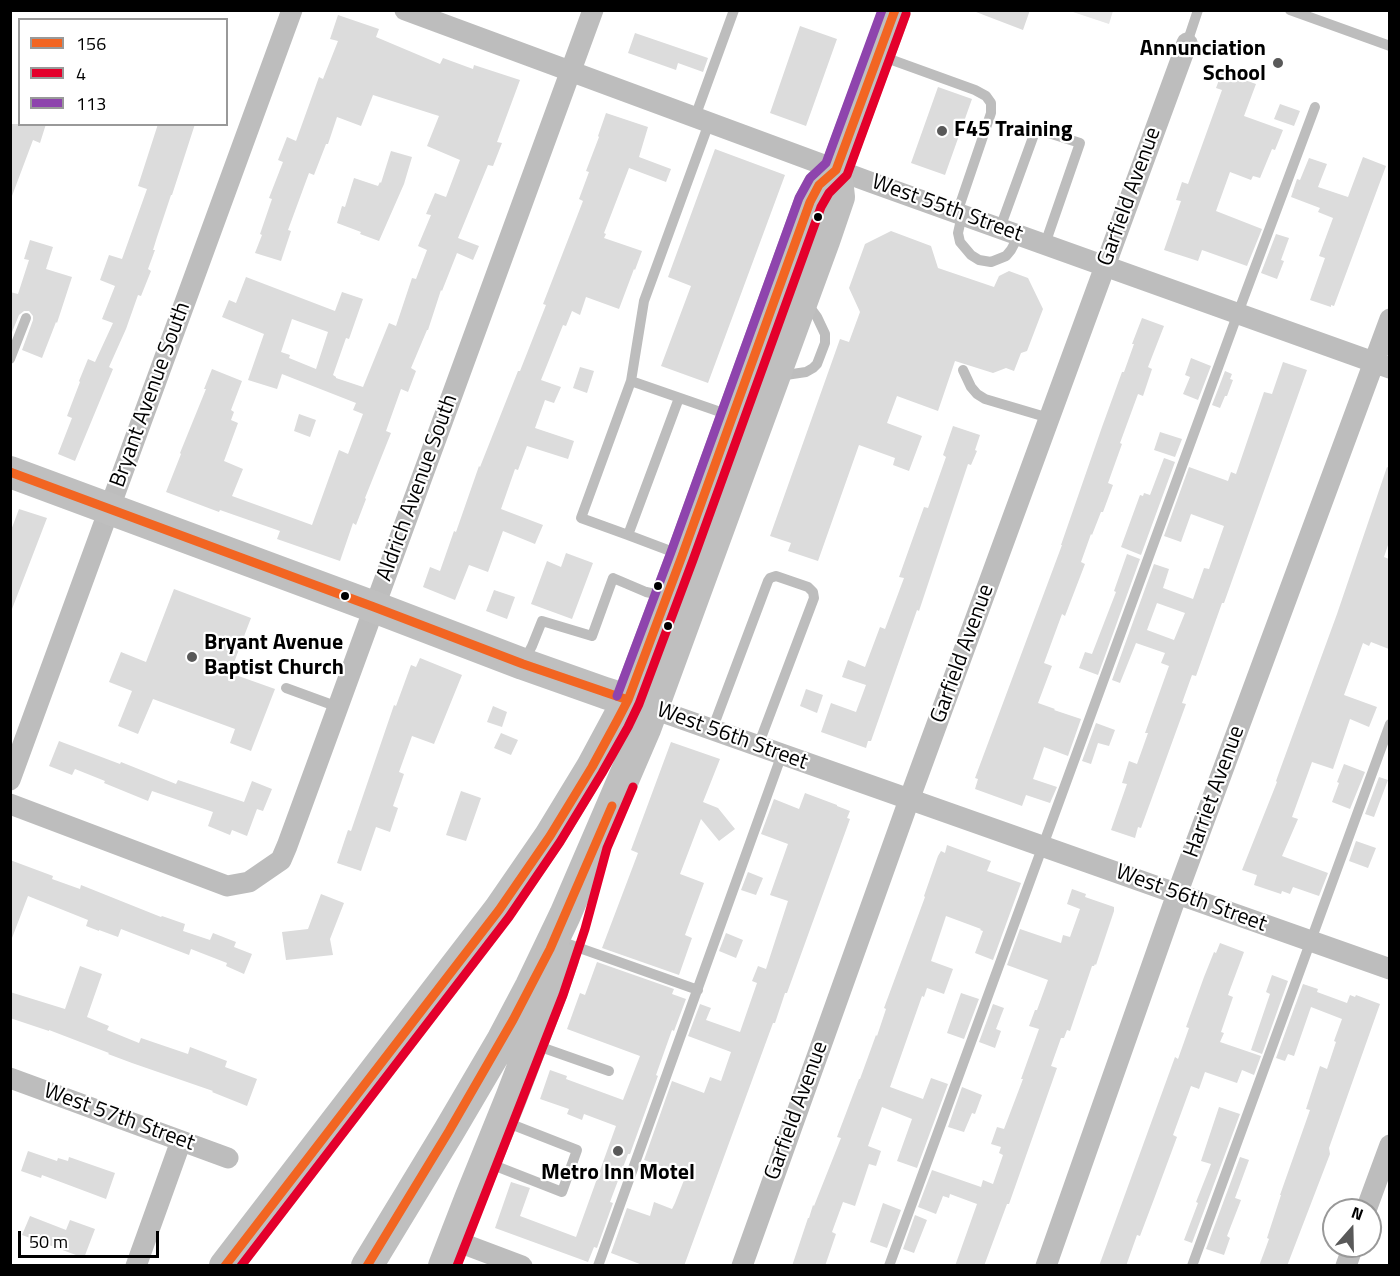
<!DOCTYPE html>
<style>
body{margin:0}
#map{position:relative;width:1400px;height:1276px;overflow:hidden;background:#fff;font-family:"Titillium Web",sans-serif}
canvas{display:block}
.frame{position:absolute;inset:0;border:12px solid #000;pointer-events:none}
.legend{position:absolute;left:18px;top:18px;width:210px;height:108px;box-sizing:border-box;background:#fff;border:2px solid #999;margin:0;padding:8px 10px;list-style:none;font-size:18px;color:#000}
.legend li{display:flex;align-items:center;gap:12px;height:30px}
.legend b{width:30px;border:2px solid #999}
.north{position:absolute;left:1322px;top:1198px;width:60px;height:60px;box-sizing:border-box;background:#fff;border:2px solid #999;border-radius:50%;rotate:20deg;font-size:16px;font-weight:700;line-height:24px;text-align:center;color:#000}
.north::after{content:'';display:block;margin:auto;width:21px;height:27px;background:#595959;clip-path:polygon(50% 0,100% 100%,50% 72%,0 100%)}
.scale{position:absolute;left:18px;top:1231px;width:141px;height:27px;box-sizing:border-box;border:3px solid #000;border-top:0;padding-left:8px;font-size:18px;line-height:21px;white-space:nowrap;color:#000;-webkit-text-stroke:4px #fff;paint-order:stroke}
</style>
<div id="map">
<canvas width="1400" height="1276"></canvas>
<div class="frame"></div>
<ul class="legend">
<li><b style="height:8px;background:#f26522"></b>156</li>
<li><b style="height:8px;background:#e4002b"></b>4</li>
<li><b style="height:8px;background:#8e44ad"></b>113</li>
</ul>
<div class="north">N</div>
<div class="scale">50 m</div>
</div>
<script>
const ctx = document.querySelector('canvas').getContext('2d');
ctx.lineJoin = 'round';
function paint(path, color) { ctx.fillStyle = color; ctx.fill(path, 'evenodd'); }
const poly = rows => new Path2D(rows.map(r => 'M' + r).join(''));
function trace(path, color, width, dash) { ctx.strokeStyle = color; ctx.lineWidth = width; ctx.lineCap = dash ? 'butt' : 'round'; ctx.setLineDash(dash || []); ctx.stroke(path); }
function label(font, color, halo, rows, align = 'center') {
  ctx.font = font + ' "Titillium Web",sans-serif'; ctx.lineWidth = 4.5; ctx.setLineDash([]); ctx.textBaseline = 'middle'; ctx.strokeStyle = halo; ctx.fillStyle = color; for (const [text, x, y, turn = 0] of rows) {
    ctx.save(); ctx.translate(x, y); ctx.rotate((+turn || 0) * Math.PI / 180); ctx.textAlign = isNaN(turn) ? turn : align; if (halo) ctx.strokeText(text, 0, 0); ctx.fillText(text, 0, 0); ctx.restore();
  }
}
paint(poly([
 [1070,11,1113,10,1113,11,1109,24]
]), '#e8e8e8');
paint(poly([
 [976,10,1030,10,1023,30,976,12],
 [338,15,379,29,376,37,440,64,443,58,473,69,474,65,520,80,497,142,502,143,493,166,488,165,458,238,479,246,473,260,457,253,442,291,441,290,428,330,427,330,411,368,416,371,408,392,401,389,386,431,391,433,365,498,366,499,356,525,353,523,340,561,277,539,280,531,220,510,219,512,166,492,181,454,180,453,206,389,204,389,212,369,242,381,231,410,234,412,231,420,238,423,224,461,243,469,232,496,312,525,339,450,348,454,363,414,353,410,356,403,282,374,277,389,248,380,264,334,222,317,229,300,236,303,246,277,335,311,342,292,363,299,349,339,346,338,333,375,336,377,336,378,363,387,389,323,396,326,412,278,416,279,427,250,418,246,431,215,426,214,435,193,446,197,460,160,427,146,439,116,373,95,361,126,337,117,328,144,326,144,314,175,309,173,288,230,291,231,281,261,255,253,262,235,260,234,272,199,269,198,283,162,278,160,287,137,296,141,319,77,323,79,338,41,330,39],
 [292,319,328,332,316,369,289,358,290,355,281,352],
 [800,26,837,39,806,126,770,113],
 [635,33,708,58,703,72,678,63,676,70,628,53],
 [1222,72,1256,84,1244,116,1283,130,1275,150,1272,149,1260,178,1253,176,1251,180,1230,172,1216,211,1262,229,1247,266,1202,250,1198,261,1164,250,1181,201,1176,200,1182,182,1188,184,1222,90,1216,88],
 [938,87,972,99,945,175,911,163],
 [1280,104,1300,111,1294,126,1274,119],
 [606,113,648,127,639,157,671,169,666,182,629,168,604,233,606,234,604,238,642,251,635,270,634,269,619,309,586,297,580,315,572,311,566,326,563,325,541,380,561,387,554,403,545,400,535,428,574,441,568,459,527,446,518,470,515,469,501,509,543,525,535,544,503,531,488,572,469,565,455,600,423,587,430,567,440,571,454,531,456,532,479,466,480,467,518,371,520,371,546,305,543,304,583,201,579,199,589,172,586,171,599,137,598,136],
 [10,124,46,124,40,143,33,140,12,196,10,195],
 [158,124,195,124,172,195,171,195,157,237,153,250,155,250,148,269,151,271,141,296,138,295,126,329,109,367,113,369,75,461,58,454,72,418,67,416,80,382,79,381,88,359,95,362,113,323,102,319,115,286,100,280,109,255,122,259,147,189,138,186],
 [715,149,785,175,708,383,661,366,691,286,668,277],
 [391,151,412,157,404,184,379,241,360,234,361,232,337,223,342,206,345,207,354,178,378,186,380,182,381,183],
 [1363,157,1386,166,1334,306,1331,305,1331,307,1310,300,1325,258,1319,256,1333,218,1318,212,1320,208,1291,197,1297,179,1300,180,1309,158,1327,164,1318,187,1348,197],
 [891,231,931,246,938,268,994,287,999,276,1009,271,1028,278,1043,309,1027,351,1021,353,1014,371,1006,368,993,373,955,361,938,411,897,396,887,423,922,436,909,471,893,465,895,458,859,445,818,561,788,551,791,543,770,536,840,339,849,342,860,312,849,288,865,244],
 [1276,234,1289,238,1281,260,1284,261,1277,279,1261,273],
 [30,240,53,247,46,269,72,277,57,323,56,322,42,358,22,350,33,320,33,316,29,311,24,311,19,315,10,337,10,292,18,294,29,260,24,259],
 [1142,318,1164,326,1148,367,1152,369,1143,396,1138,394,1120,443,1122,444,1108,483,1113,485,1103,512,1101,512,1092,535,1091,534,1081,562,1085,564,1065,616,1062,614,1044,663,1052,666,1038,703,1055,709,1054,710,1081,719,1068,756,1044,747,1033,779,1057,787,1050,803,1026,795,1022,806,975,789,978,779,975,778,1062,545,1061,545,1102,427,1122,372,1124,372,1134,344,1132,344],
 [1191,358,1211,366,1198,400,1183,394,1190,377,1185,375],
 [1283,362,1307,370,1224,603,1222,603,1196,676,1192,675,1182,703,1186,704,1141,828,1138,827,1135,838,1111,830,1127,784,1122,783,1129,761,1137,764,1148,733,1145,733,1169,666,1161,663,1165,653,1136,643,1120,683,1112,680,1154,564,1169,569,1163,588,1193,599,1204,568,1209,569,1224,526,1191,514,1181,542,1164,536,1189,467,1228,481,1231,472,1236,474,1264,392,1272,394],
 [1157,603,1185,613,1174,640,1147,630],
 [580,367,594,371,587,393,573,388],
 [1225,371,1232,374,1230,379,1233,380,1227,396,1225,396,1220,408,1212,405],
 [299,414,316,420,310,437,294,431],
 [953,426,980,435,975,450,977,451,971,465,968,464,919,611,917,610,871,741,868,741,866,748,821,732,831,703,856,712,866,685,842,677,848,660,865,667,880,627,885,629,904,578,899,577,924,507,928,508,946,457,943,455],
 [1160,432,1182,439,1175,457,1154,450],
 [1164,458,1175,462,1141,555,1121,547,1140,495,1143,496,1144,493,1150,495],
 [1387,467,1389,468,1389,542,1384,557,1389,559,1389,649,1371,642,1369,646,1363,643,1344,695,1377,707,1369,727,1350,719,1333,769,1312,762,1292,817,1298,819,1282,856,1328,873,1319,896,1293,887,1290,894,1282,891,1281,894,1254,885,1257,875,1242,870,1277,782,1276,781,1281,767,1337,614],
 [19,509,47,518,12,609,10,533],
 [566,553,593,563,572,619,531,604,547,561,561,567],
 [1127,554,1140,559,1098,675,1079,668,1085,652,1092,654,1116,592,1114,591],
 [174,589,251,618,230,673,275,689,251,751,230,743,235,729,153,699,138,734,118,726,132,691,109,682,121,652,146,662],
 [494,590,515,597,507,619,486,611],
 [420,658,462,675,434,744,412,736,399,772,404,774,393,806,398,808,390,832,376,827,361,871,337,863,348,830,351,831,394,705,396,706,411,665,416,667],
 [806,689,823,695,817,713,800,706],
 [493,706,507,712,502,727,487,722],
 [1096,723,1115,730,1109,746,1098,743,1091,764,1082,761],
 [501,733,518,740,511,755,494,748],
 [59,741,120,764,121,762,176,784,178,780,244,802,252,781,272,789,263,811,257,809,247,836,232,830,230,835,208,826,213,812,152,791,148,801,104,783,105,781,75,769,72,775,49,766],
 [671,742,720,759,703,802,718,808,735,829,719,841,701,819,680,874,704,883,685,935,692,938,679,975,602,948,638,853,631,850],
 [1344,764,1365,772,1350,809,1332,802,1339,783,1337,782],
 [1379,777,1388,780,1374,817,1365,814],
 [461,791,481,798,466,841,446,835],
 [805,793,837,805,837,806,850,811,847,818,850,819,787,993,785,993,775,1023,773,1023,684,1266,645,1266,611,1253,627,1208,650,1216,654,1202,672,1209,675,1203,686,1175,644,1160,672,1081,704,1093,710,1077,721,1081,731,1052,688,1036,700,1004,711,1008,706,1020,740,1032,757,983,752,981,758,966,766,969,788,901,770,895,788,844,761,834,774,799,799,809],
 [1356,841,1376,848,1368,868,1349,861],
 [947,845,991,861,987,871,1021,883,993,960,975,953,983,931,980,930,981,929,946,916,931,961,953,969,944,994,927,988,924,997,922,996,890,1087,923,1099,931,1078,948,1084,917,1168,897,1161,912,1119,882,1107,868,1146,881,1151,876,1166,869,1164,855,1206,843,1202,832,1232,836,1234,825,1266,792,1266,808,1218,809,1218,813,1205,814,1206,841,1138,837,1137,859,1079,860,1079,876,1035,877,1036,886,1009,884,1008,925,897,924,896,938,856,941,851,945,853],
 [10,860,53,876,52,879,80,889,81,885,161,917,162,916,185,924,183,931,210,940,213,933,236,942,234,947,252,954,244,974,226,966,227,963,191,949,189,955,121,929,118,937,99,930,99,931,86,926,88,920,28,896,12,938,10,937],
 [748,872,763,878,756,895,741,890],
 [1072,889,1086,894,1085,897,1114,907,1114,911,1096,965,1095,964,1094,966,1092,966,1070,1031,1067,1030,1064,1038,1061,1038,1051,1066,1057,1068,1009,1204,1007,1204,984,1266,955,1266,977,1204,950,1194,949,1198,943,1196,936,1214,918,1207,932,1170,981,1187,983,1180,993,1184,1003,1155,999,1153,1001,1147,991,1144,997,1127,1004,1129,1023,1079,1021,1079,1039,1029,1029,1026,1035,1010,1037,1010,1048,980,1007,965,1020,929,1061,943,1063,935,1070,937,1080,909,1067,904],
 [321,894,344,903,330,939,333,955,286,960,282,932,308,929],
 [726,933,743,940,736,958,719,951],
 [1220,943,1244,952,1228,995,1233,997,1221,1032,1224,1033,1220,1042,1261,1056,1254,1075,1242,1070,1237,1083,1205,1072,1199,1089,1191,1086,1173,1135,1177,1137,1154,1199,1140,1236,1137,1235,1126,1266,1099,1266,1175,1057,1178,1059,1189,1028,1186,1027,1204,977,1214,952,1216,953],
 [597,962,674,989,672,994,686,999,674,1031,672,1030,656,1075,658,1076,630,1154,628,1154,610,1202,613,1203,597,1248,594,1247,588,1262,495,1228,511,1182,530,1188,520,1216,576,1237,616,1126,584,1114,582,1120,567,1114,569,1109,540,1099,550,1070,567,1076,566,1079,623,1100,640,1056,567,1029,580,993,585,995],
 [80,966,102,974,87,1017,109,1026,107,1030,139,1043,141,1038,188,1054,190,1047,227,1061,225,1067,257,1079,247,1106,212,1092,213,1091,132,1063,108,1054,109,1053,49,1030,49,1031,10,1018,10,992,65,1009],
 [1272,975,1288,981,1262,1054,1251,1050,1270,994,1266,992],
 [1303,984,1318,989,1317,992,1347,1003,1350,995,1355,997,1356,995,1380,1004,1329,1148,1330,1154,1287,1266,1259,1266,1269,1239,1267,1238,1281,1195,1280,1195,1310,1110,1306,1109,1320,1066,1327,1069,1336,1042,1334,1041,1342,1019,1311,1007,1294,1056,1288,1054,1285,1061,1276,1058],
 [961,993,979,999,964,1039,947,1033],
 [993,1004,1004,1008,996,1029,1001,1031,995,1048,979,1042],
 [962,1087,982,1095,975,1114,972,1113,964,1132,948,1127],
 [1219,1107,1240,1114,1192,1243,1184,1240,1198,1203,1196,1202,1211,1164,1201,1161],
 [28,1151,57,1161,58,1158,68,1161,69,1157,115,1173,106,1199,42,1175,41,1178,21,1171],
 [1240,1157,1249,1160,1235,1198,1241,1200,1227,1236,1230,1238,1224,1255,1206,1249],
 [883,1203,901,1210,887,1248,870,1242],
 [915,1215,927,1220,914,1253,903,1249],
 [30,1216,66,1230,70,1220,95,1229,84,1258,22,1235]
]), '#dcdcdc');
trace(poly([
 [1290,10,1390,46],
 [1187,43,1198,10],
 [881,56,975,90,986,96,991,103,991,113,957,213],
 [695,117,734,10],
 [709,123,644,301,631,381,729,415],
 [962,215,958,233,960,242,971,255,979,260,991,262,1006,256,1011,250,1019,235],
 [1000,228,1036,129,1080,143,1045,244],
 [10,359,26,318],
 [963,370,971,387,977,394,985,399,1049,418],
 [779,376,806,372,813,368,817,364,825,343,825,334,817,317,806,302],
 [631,381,581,518,628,535,679,398],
 [628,535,681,555],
 [524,661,532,646,542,621,592,636,613,578,646,592,665,596],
 [286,688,338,707],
 [712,730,768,581,770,578,776,576,808,587,813,592,814,598,758,746],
 [557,940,698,990],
 [535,1045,609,1071],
 [488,1163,562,1192,577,1150,503,1121],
 [598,1266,782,754],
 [889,1266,1238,313,1315,107],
 [1192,1266,1390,724]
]), '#bdbdbd', 10);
trace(poly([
 [405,10,870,182,1390,368],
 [654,709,1390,969],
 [10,780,292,10],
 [10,804,227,886,249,882,281,860,287,846,593,10],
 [10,1078,228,1158],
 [1366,1210,1390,1145],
 [453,1240,522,1266],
 [136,1266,181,1141],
 [742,1266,909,800,1187,43],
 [1046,1266,1177,894,1390,319],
 [1346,1266,1353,1246]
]), '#bdbdbd', 21);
trace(poly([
 [10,472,374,607,523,664,605,693,646,706],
 [225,1266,499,910,550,836,592,767,628,700,682,556,810,202,819,185,836,170],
 [367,1266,449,1131,503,1039,531,986,565,915,645,729,824,241,839,197,836,170,895,10],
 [444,1266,470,1199,511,1098,552,991,563,959]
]), '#bfbfbf', 32);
trace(poly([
 [10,472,374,607,523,664,628,700],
 [225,1266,499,910,550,836,592,767,617,721,628,700,682,556,810,202,819,185,836,170,895,10],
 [367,1266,449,1131,513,1020,550,949,612,806]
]), '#f26522', 9);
trace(poly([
 [241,1266,509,917,560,842,602,773,628,727,639,704,693,560,821,207,829,193,847,175,906,14],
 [457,1266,563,995,585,929,607,848,633,787]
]), '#e4002b', 9);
trace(poly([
 [617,696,671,552,799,198,810,178,826,163,882,10]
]), '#8e44ad', 9);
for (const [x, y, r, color] of [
 [1278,63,6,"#595959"],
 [942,131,6,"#595959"],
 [818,217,5,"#000"],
 [658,586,5,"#000"],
 [345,596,5,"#000"],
 [668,626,5,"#000"],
 [192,657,6,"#595959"],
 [618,1151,6,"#595959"]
]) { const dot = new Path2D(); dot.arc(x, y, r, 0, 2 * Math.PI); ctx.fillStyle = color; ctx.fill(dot); trace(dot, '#fff', 2); }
label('bold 22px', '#000', '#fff', [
 ["Annunciation",1266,50,"right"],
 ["School",1266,75,"right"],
 ["F45 Training",954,131],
 ["Bryant Avenue",204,644],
 ["Baptist Church",204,669],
 ["Metro Inn Motel",618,1174,"center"]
], 'left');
label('22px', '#000', '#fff', [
 ["Garfield Avenue",1130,197,-70],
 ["West 55th Street",947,209,20],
 ["Bryant Avenue South",151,395,-70],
 ["Aldrich Avenue South",418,488,-70],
 ["Garfield Avenue",963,654,-70],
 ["West 56th Street",732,737,20],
 ["Harriet Avenue",1215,792,-70],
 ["West 56th Street",1191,899,20],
 ["Garfield Avenue",797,1111,-70],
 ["West 57th Street",119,1118,20]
]);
</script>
